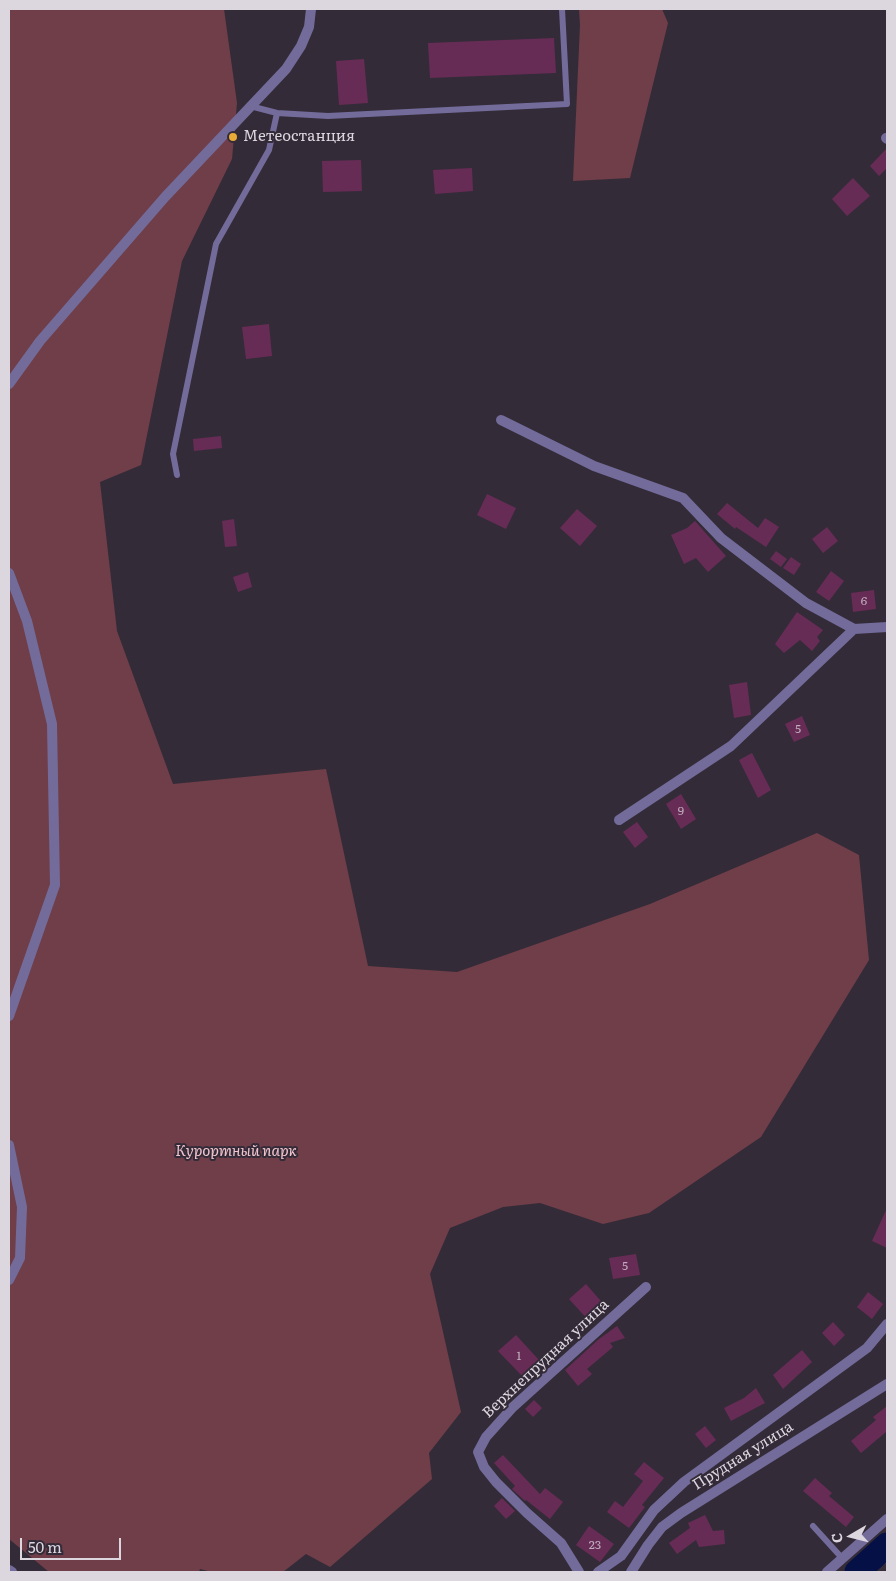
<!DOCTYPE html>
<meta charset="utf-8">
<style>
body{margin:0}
#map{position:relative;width:896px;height:1581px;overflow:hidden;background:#342b38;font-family:Literata,serif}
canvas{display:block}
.frame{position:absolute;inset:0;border:10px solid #dcd6df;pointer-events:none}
.north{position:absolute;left:826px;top:1511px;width:50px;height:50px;-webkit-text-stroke:4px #342b38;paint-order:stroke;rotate:262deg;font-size:14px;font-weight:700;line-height:20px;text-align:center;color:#dcd6df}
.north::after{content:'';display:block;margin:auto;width:18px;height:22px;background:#dcd6df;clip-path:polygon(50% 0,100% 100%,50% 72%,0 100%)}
.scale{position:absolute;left:20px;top:1538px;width:101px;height:22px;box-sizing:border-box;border:2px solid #dcd6df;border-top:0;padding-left:6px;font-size:15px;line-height:18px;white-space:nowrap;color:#dcd6df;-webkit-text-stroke:4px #342b38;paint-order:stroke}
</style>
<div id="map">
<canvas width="896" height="1581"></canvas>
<div class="frame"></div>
<div class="north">С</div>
<div class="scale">50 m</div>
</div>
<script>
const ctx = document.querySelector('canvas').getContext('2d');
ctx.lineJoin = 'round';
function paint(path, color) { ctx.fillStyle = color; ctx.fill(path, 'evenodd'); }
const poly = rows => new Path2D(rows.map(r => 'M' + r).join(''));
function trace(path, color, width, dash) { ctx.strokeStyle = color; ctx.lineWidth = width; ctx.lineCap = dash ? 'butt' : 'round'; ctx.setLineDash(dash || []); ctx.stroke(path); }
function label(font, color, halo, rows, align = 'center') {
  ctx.font = font + ' Literata,serif'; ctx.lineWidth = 4; ctx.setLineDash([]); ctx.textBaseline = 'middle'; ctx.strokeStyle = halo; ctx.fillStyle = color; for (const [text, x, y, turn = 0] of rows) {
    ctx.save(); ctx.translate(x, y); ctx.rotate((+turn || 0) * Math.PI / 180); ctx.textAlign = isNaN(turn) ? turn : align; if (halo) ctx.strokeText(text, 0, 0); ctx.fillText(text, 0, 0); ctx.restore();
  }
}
paint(poly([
 [9,9,224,9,237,103,232,159,182,261,141,465,100,482,117,631,173,784,326,769,368,966,457,972,650,904,817,833,859,855,869,960,761,1137,649,1213,603,1224,540,1203,503,1207,450,1228,430,1274,461,1412,429,1453,432,1479,330,1567,306,1554,283,1572,212,1572,200,1569,199,1572,49,1572,9,1539],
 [579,9,662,9,668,23,630,178,573,181,580,25],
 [887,1536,887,1566,873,1546]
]), '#6f3e49');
trace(poly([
 [857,1572,887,1545]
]), '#041046', 25);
paint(poly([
 [554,38,556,73,430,78,428,43],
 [364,59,368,103,339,105,336,61],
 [887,148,887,168,879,176,870,166],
 [361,160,362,191,323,192,322,161],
 [472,168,473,191,435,194,433,170],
 [853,178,870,196,847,216,832,199],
 [269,324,272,356,246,359,242,327],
 [221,436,222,448,194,451,193,439],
 [487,494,516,508,506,529,477,515],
 [727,503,758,528,765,518,779,527,766,547,736,527,735,529,717,514],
 [577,509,597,526,580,546,560,528],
 [234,519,237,546,225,547,222,521],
 [695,521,726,556,708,572,696,558,684,564,671,535,687,528],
 [827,527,838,541,823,553,812,539],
 [776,551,787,559,781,567,770,559],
 [791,557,801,564,794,575,783,568],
 [831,571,844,581,829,601,816,592],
 [248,572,252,587,238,592,233,577],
 [874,590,876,609,853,612,851,593],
 [797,612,823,630,817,637,820,641,812,651,800,640,784,653,775,644],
 [747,682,751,715,734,718,729,685],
 [802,716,810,735,794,742,785,724],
 [752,753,771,790,758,798,739,760],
 [681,794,696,819,681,829,666,804],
 [637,822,648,837,635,848,623,832],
 [887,1208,887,1248,872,1241],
 [636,1254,640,1275,613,1279,609,1258],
 [586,1284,606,1307,590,1322,569,1299],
 [868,1292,883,1304,872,1319,857,1307],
 [833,1322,845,1335,834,1346,822,1333],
 [617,1326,625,1338,610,1343,613,1347,587,1369,592,1374,578,1386,565,1370,599,1339],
 [516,1335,539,1360,522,1376,498,1351],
 [802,1350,812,1362,783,1389,773,1375],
 [756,1388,765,1403,731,1421,724,1408,744,1398],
 [534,1400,542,1408,533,1417,525,1409],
 [887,1406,887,1435,886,1432,861,1453,851,1441,876,1420,873,1417],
 [705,1426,716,1440,706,1448,695,1434],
 [503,1455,540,1494,545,1488,563,1502,550,1519,526,1500,525,1501,512,1489,515,1486,494,1463],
 [644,1462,664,1478,642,1505,645,1507,629,1528,607,1512,615,1501,623,1507,643,1481,634,1474],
 [815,1478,832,1493,829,1496,854,1517,846,1527,803,1491],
 [502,1498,515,1511,506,1519,494,1506],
 [705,1515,713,1531,724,1530,725,1544,699,1547,696,1540,677,1554,669,1543,690,1528,688,1523],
 [589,1526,614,1544,600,1562,576,1545]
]), '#672c55');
trace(poly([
 [250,106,277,113,328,116,567,104,562,9],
 [177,475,173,454,216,244,269,150,277,113],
 [813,1526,842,1558]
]), '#736c9b', 6);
trace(poly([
 [886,138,887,139],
 [9,384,40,341,165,197,286,69,301,46,309,27,311,9],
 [501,420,594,466,683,498,721,538,806,603,854,629],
 [9,573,27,621,52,724,55,885,9,1016],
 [619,820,731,746,854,629,887,627],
 [9,1145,22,1207,20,1258,9,1280],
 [9,1570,12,1572],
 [579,1572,561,1543,527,1513,496,1482,484,1467,478,1452,486,1437,513,1407,646,1287],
 [598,1572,621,1556,654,1510,684,1482,867,1348,887,1324],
 [631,1572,648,1545,662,1527,681,1513,887,1384],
 [827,1572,887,1519]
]), '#736c9b', 10);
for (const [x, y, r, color] of [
 [233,137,5,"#e8ab37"]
]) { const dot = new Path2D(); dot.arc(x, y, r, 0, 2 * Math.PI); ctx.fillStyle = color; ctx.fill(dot); trace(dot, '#342b38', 2); }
label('12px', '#bfacbc', null, [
 ["6",864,601],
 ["5",798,729],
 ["9",681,811],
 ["5",625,1266],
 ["1",519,1356],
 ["23",595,1545]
]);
label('15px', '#dcd6df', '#342b38', [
 ["Метеостанция",243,137]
], 'left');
label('italic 15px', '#f2c5ce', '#342b38', [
 ["Курортный парк",236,1152]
]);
label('15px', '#dcd6df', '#342b38', [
 ["Верхнепрудная улица",546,1359,-43],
 ["Прудная улица",743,1456,-32]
]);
</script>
